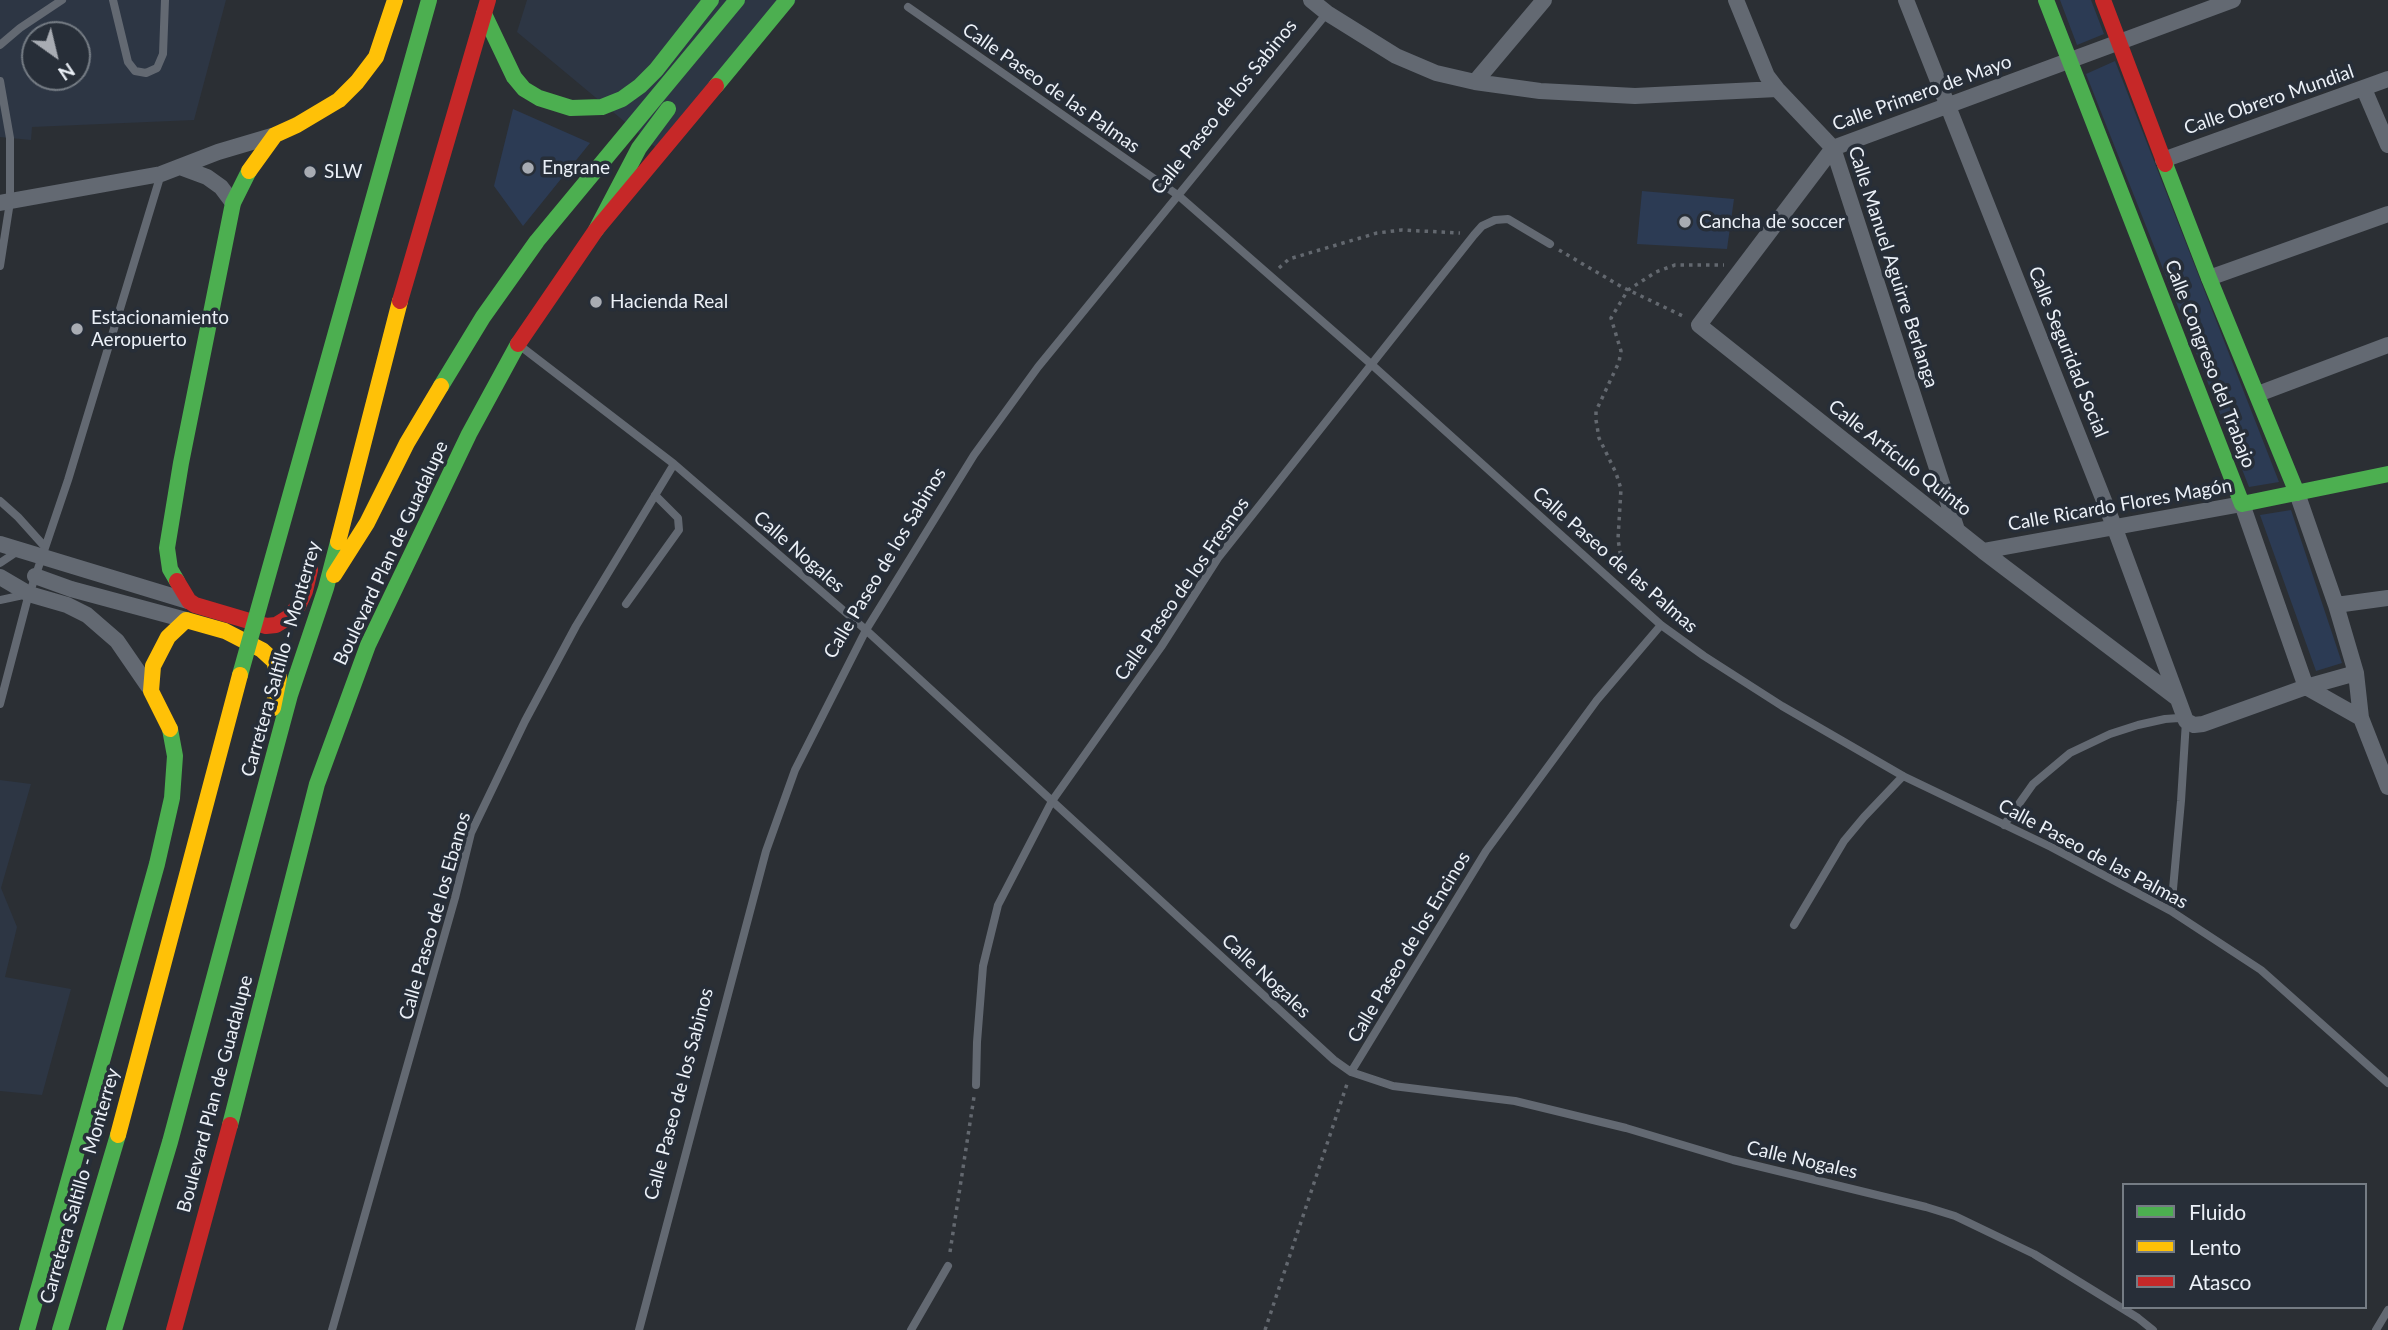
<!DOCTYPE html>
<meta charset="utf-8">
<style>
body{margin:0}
#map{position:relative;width:2388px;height:1330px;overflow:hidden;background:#2b2f34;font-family:Lato,sans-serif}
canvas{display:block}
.legend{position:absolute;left:2122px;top:1183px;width:245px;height:126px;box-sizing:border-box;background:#272e38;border:2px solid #757c84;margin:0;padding:9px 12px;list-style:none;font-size:21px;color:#ebf0f7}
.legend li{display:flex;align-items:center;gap:14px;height:35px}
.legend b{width:35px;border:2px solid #757c84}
.north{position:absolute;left:21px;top:21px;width:70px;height:70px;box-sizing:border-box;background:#272e38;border:2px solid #757c84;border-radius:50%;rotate:146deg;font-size:19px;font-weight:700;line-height:28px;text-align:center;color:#ebf0f7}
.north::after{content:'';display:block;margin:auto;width:24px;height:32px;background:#a8acb3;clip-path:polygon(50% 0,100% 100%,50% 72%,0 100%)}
</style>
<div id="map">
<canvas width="2388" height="1330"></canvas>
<ul class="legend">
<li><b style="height:9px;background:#4caf50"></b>Fluido</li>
<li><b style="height:9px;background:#ffc107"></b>Lento</li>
<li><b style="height:9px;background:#c62828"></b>Atasco</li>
</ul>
<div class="north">N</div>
</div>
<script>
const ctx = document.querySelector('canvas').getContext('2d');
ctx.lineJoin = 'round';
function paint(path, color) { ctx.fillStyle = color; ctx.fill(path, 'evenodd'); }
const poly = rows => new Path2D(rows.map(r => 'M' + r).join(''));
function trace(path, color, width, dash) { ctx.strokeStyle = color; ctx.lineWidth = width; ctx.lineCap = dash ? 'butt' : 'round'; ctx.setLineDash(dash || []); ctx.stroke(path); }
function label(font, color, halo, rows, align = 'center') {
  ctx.font = font + ' Lato,sans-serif'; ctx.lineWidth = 7; ctx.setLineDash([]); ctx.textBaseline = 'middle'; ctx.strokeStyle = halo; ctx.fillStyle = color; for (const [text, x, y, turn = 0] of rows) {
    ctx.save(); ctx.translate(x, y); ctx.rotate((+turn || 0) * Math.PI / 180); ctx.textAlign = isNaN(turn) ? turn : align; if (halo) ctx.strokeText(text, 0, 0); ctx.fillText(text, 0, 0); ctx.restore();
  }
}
paint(poly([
 [0,0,226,0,194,120,32,127,31,140,0,137],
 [35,35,77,35,77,77,35,77],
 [527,0,797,0,667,157,517,32],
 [0,780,31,784,1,888,17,927,5,977,71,989,42,1095,0,1091]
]), '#2d3644');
paint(poly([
 [2060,0,2091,0,2104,34,2077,45],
 [2115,61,2279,482,2249,487,2086,74],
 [513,109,590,143,523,226,494,186],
 [1642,191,1734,199,1727,249,1637,244],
 [2291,510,2342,663,2316,671,2260,515]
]), '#2c3b54');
trace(poly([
 [1559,250,1622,287,1685,317],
 [1279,268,1289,259,1377,233,1402,230,1460,233],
 [1623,571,1618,539,1621,489,1616,473,1599,438,1596,420,1596,411,1619,362,1621,351,1611,318,1628,290,1656,272,1675,265,1724,265],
 [950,1252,974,1097],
 [1265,1330,1347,1084]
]), '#63686f', 3.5, [3.5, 5]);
trace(poly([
 [113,0,128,62,135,71,146,73,157,68,163,54,165,0],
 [908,7,1179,196,1371,364,1661,625,1704,656,1782,706,1903,776,2051,847,2171,911,2261,970,2388,1083],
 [0,45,20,28,62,0],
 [0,81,10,138,10,202,0,266],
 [519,345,674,464,866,630,1334,1060,1351,1072,1393,1086,1515,1101,1626,1128,1733,1160,1926,1207,1955,1216,2034,1254,2138,1318,2153,1330],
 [0,501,18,517,45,547],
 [0,563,18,551],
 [0,600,28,594],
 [626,604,679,530,678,518,655,495],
 [0,704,27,601,68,480,161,174],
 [2004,825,2033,784,2070,753,2110,734,2138,725,2165,719,2179,718,2186,721,2181,801,2171,911],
 [1794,925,1844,841,1864,817,1903,776],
 [1351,1072,1486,851,1597,700,1661,625],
 [976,1085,977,1042,983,966,998,905,1052,801,1161,647,1218,558,1474,235,1482,226,1495,220,1508,219,1550,244],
 [332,1330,455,898,471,833,525,721,576,626,674,464],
 [639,1330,766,851,795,770,866,630,974,455,1038,367,1327,13],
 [911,1330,948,1266],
 [2376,1330,2388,1310]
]), '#636972', 8);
trace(poly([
 [1311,0,1327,13,1396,56,1436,73,1475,82,1540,91,1635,96,1777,89],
 [1736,0,1767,76,1777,89,1833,148,1957,530],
 [1906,0,2114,526,2186,721,2194,725,2203,724,2306,687,2356,673],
 [1475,82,1544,0],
 [2364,89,2388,145],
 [2163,160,2388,79],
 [180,167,207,177,221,187,233,203],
 [0,203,161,174,218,152,272,136],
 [2209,278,2388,214],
 [2258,394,2388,345],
 [2297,493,2336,605,2356,673,2361,718,2388,787],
 [0,544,188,601],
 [1983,551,2242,504,2306,687,2361,718],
 [35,576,71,589,186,620],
 [0,577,29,594,67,605,87,615,117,641,148,686],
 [2336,605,2388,598],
 [2177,698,1983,551,1699,325,1833,148,2233,0]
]), '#636972', 16);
trace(poly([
 [2046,0,2242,504,2388,474],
 [484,14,514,77,524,89,539,98,571,108,602,107,622,99,640,86,656,70,711,0],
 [716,86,787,0],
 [2165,164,2209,278,2297,493],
 [596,230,639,148,668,109],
 [441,386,483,317,537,241,737,0],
 [177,581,170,569,167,548,181,463,233,203,249,171],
 [230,1125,317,784,368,645,469,434,518,344],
 [27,1330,157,864,172,798,175,756,170,729],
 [60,1330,118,1135],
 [114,1330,170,1142,290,695,326,588,338,542]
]), '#4caf50', 16);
trace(poly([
 [249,171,275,135,297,125,339,100,357,82,376,57,395,0],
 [338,542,400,301],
 [334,575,367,523,407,443,441,386],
 [170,729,151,691,153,666,168,637,186,620,225,631,262,650,274,661,279,678,273,708]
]), '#ffc107', 16);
trace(poly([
 [2103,0,2165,164],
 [400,301,488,0],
 [518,344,596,230,716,86],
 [177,581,189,601,195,605,266,626,276,625,289,617,298,606,305,591,310,570],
 [174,1330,230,1125]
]), '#c62828', 16);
trace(poly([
 [240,675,429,0]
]), '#4caf50', 16);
trace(poly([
 [118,1135,240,675]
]), '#ffc107', 16);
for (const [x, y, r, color] of [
 [528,168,7,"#a8acb3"],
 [310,172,7,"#a8acb3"],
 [1685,222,7,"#a8acb3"],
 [596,302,7,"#a8acb3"],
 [77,329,7,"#a8acb3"]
]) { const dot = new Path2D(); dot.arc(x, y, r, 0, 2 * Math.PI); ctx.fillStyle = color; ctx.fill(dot); trace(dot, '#272e38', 2.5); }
label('19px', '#ebf0f7', '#272e38', [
 ["Calle Paseo de las Palmas",1051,88,35],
 ["Calle Primero de Mayo",1922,93,-20],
 ["Calle Obrero Mundial",2269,100,-19],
 ["Calle Paseo de los Sabinos",1224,107,-51],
 ["Calle Manuel Aguirre Berlanga",1893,267,72],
 ["Calle Seguridad Social",2068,352,68],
 ["Calle Congreso del Trabajo",2210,364,69],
 ["Calle Artículo Quinto",1900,458,38],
 ["Calle Ricardo Flores Magón",2120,505,-10],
 ["Calle Nogales",799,552,41],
 ["Boulevard Plan de Guadalupe",391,553,-65],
 ["Calle Paseo de las Palmas",1615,560,41],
 ["Calle Paseo de los Sabinos",885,563,-59],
 ["Calle Paseo de los Fresnos",1182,589,-55],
 ["Carretera Saltillo - Monterrey",281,659,-74],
 ["Calle Paseo de las Palmas",2093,854,28],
 ["Calle Paseo de los Ebanos",435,916,-74],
 ["Calle Paseo de los Encinos",1409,947,-59],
 ["Calle Nogales",1266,976,43],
 ["Boulevard Plan de Guadalupe",215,1094,-75],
 ["Calle Paseo de los Sabinos",679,1094,-75],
 ["Calle Nogales",1802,1160,13],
 ["Carretera Saltillo - Monterrey",80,1186,-74]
]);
label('19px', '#ebf0f7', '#272e38', [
 ["Engrane",542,168],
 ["SLW",324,172],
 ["Cancha de soccer",1699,222],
 ["Hacienda Real",610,302],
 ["Estacionamiento",91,318],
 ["Aeropuerto",91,340]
], 'left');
</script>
